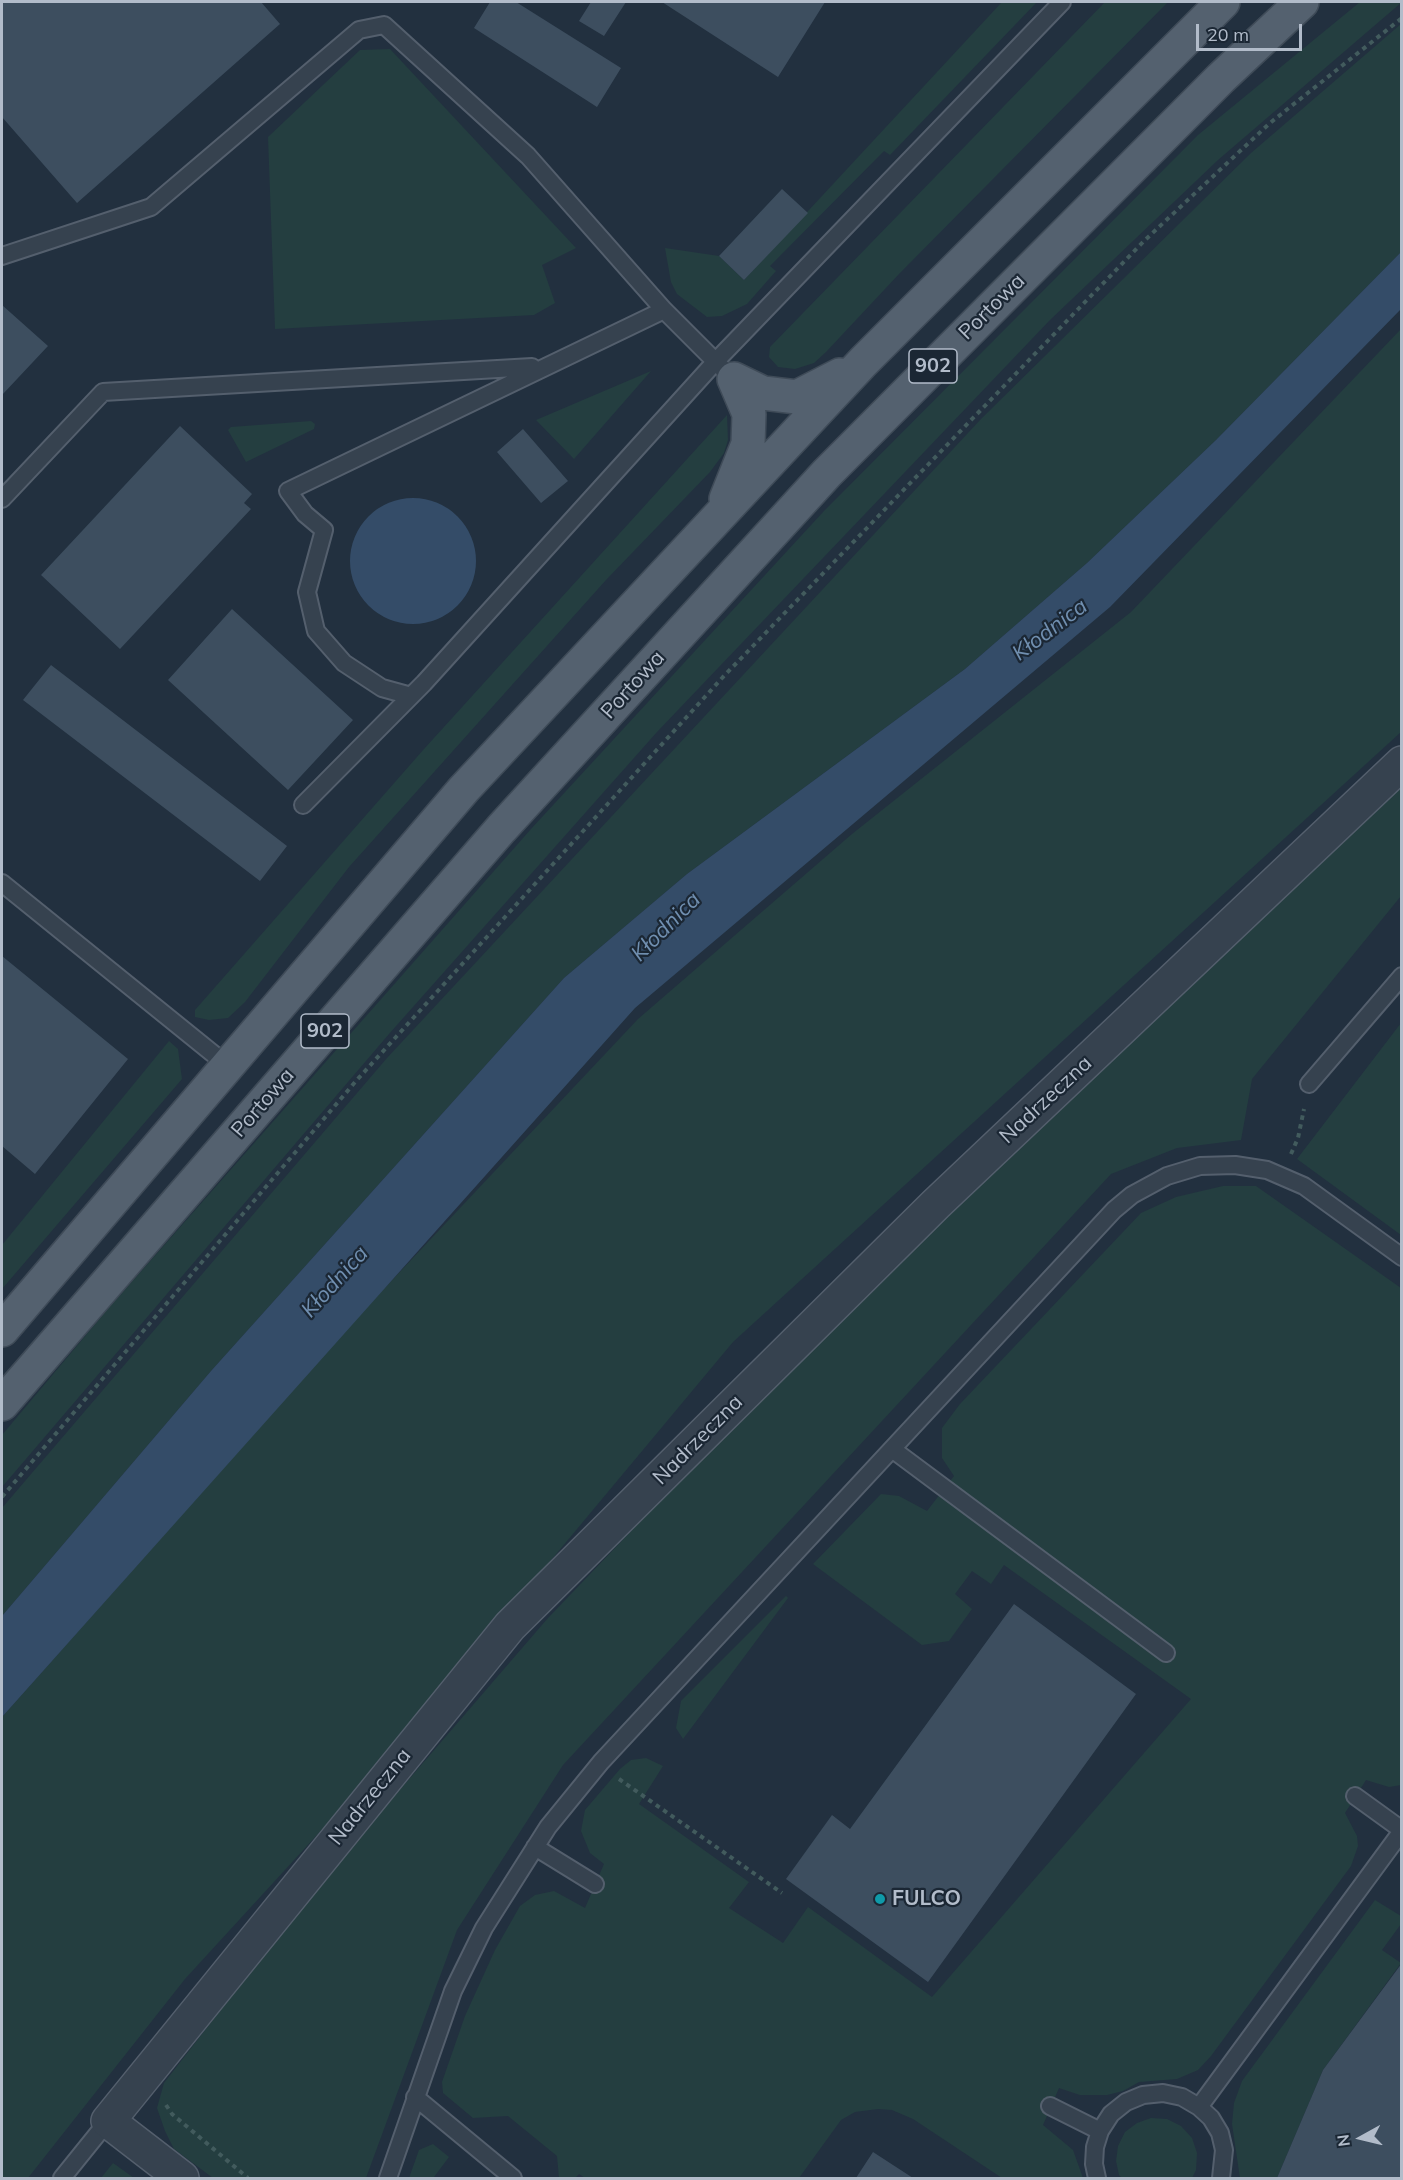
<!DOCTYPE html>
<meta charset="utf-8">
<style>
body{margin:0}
#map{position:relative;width:1403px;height:2180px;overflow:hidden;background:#22303f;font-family:Mulish,sans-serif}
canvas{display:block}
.frame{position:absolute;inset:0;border:3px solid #b2bcca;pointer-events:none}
.north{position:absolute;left:1331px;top:2108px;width:60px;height:60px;-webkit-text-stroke:4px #1b2734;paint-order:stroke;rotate:262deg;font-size:16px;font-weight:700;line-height:24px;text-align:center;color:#b2bcca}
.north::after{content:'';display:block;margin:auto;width:21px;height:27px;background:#b2bcca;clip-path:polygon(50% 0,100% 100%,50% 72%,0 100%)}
.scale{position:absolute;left:1196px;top:24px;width:106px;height:27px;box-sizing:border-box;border:3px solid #b2bcca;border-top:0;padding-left:8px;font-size:18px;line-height:21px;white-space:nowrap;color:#b2bcca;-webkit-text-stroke:4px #1b2734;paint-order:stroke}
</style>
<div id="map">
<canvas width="1403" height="2180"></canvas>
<div class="frame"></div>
<div class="north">N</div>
<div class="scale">20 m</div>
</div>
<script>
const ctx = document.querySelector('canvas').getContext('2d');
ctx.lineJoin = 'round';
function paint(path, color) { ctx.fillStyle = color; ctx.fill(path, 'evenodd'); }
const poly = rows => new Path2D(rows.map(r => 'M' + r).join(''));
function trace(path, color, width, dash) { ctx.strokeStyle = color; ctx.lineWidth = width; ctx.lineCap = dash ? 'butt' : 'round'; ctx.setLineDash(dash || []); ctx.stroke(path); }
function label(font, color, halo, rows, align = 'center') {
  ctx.font = font + ' Mulish,sans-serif'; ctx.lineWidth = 4.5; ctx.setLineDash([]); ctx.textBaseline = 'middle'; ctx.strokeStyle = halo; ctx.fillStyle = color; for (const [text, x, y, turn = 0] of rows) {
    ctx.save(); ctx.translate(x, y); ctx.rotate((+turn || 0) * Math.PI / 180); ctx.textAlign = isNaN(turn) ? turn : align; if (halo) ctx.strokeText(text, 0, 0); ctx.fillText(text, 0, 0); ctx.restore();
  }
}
paint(poly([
 [1002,2,1037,2,890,155,884,151,770,266,776,271,747,304,722,316,707,317,677,294,671,282,665,248,719,256,744,280],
 [1105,2,1168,2,899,274,826,352,814,363,795,369,778,367,769,357,770,347],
 [1360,2,1402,2,1218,160,1050,320,657,732,389,1034,2,1487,2,1435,107,1310,531,829,824,511,1198,135],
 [1401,24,1401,252,1216,440,1087,563,965,669,687,874,564,978,211,1371,2,1616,2,1508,387,1058,981,419,1251,153],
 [390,49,576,248,542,265,555,303,534,315,275,329,268,137,360,50],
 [1401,329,1401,732,733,1342,371,1776,185,1979,28,2178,2,2178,2,1717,364,1310,638,1019,852,834,1131,612],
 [651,371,574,459,536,420],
 [727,415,728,440,724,453,710,472,606,580,349,867,245,1002,228,1018,209,1020,195,1017,195,1010,424,749],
 [311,421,315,424,314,429,246,462,228,430,231,427],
 [1401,782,1401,896,1252,1079,1241,1140,1177,1148,1111,1174,563,1765,457,1930,366,2178,213,2178,174,2149,165,2131,157,2108,164,2083,316,1887,548,1618,834,1319],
 [1401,1023,1401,1235,1297,1159],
 [169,1041,178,1049,182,1079,2,1289,2,1245],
 [1223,1186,1256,1186,1401,1288,1401,1785,1389,1787,1366,1780,1345,1813,1357,1836,1358,1846,1351,1866,1211,2056,1198,2070,1177,2079,1139,2082,1123,2091,1107,2095,1080,2095,1059,2088,1043,2125,1073,2150,1083,2178,1002,2178,913,2119,892,2110,878,2109,855,2112,841,2120,799,2178,585,2178,579,2174,575,2178,559,2178,557,2156,508,2116,473,2118,443,2093,442,2082,465,2016,495,1950,520,1906,535,1895,554,1891,585,1908,604,1864,590,1853,581,1831,585,1810,620,1769,631,1760,646,1758,663,1766,639,1804,749,1882,729,1908,783,1943,808,1907,932,1997,1191,1699,1004,1565,991,1584,972,1571,955,1594,972,1609,949,1641,922,1645,813,1564,881,1494,899,1496,927,1511,954,1476,942,1458,942,1428,960,1404,1141,1213,1176,1197],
 [786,1596,788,1598,683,1739,676,1728,681,1701],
 [1375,1900,1401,1916,1401,1924,1382,1950,1401,1963,1323,2070,1277,2178,1240,2178,1232,2124,1234,2103,1242,2081],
 [1151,2118,1167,2119,1181,2126,1192,2138,1197,2153,1196,2170,1192,2178,1122,2178,1119,2175,1116,2161,1118,2146,1125,2132,1137,2123],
 [433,2144,449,2157,434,2177,435,2178,409,2178,419,2150],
 [113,2163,134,2178,101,2178]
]), '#243e40');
paint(poly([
 [1401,252,1401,309,1110,607,635,1008,2,1717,2,1616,211,1371,564,978,687,874,965,669,1087,563,1216,440],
 '350 561a63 63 0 1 1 126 0a63 63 0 1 1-126 0Z'
]), '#344c68');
paint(poly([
 [2,2,261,2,280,24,77,203,2,117],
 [490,2,516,2,621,68,597,107,474,28],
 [591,2,626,2,604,36,579,21],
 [662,2,825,2,778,77],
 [782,189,808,213,744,280,719,256],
 [2,305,48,346,2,395],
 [180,426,252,494,244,503,251,509,120,649,41,575],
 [523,429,568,481,541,503,497,452],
 [232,609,353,720,288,790,168,680],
 [51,665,287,846,260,881,23,700],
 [2,956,128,1059,35,1174,2,1146],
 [1014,1604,1136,1694,928,1982,786,1879,832,1815,850,1829],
 [1402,1963,1402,2178,1277,2178,1323,2070],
 [873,2152,913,2178,856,2178]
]), '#3d4e5f');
const service = poly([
 [2,256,151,207,359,30,384,25,528,156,664,310,722,368],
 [2,499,103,392,532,367],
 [411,696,382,688,344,663,316,631,307,592,324,530,305,514,288,491,664,310],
 [303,805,424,683,716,361,1062,2],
 [2,883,227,1065],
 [1309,1084,1402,976],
 [892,1449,1166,1653],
 [1355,1796,1402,1830],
 [535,1847,595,1884],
 [415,2097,513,2178],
 [1050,2106,1100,2131],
 [1199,2107,1402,1831],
 [62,2178,108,2121],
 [388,2178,453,1991,484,1928,548,1827,601,1762,1114,1210,1132,1195,1167,1176,1200,1166,1235,1165,1267,1170,1304,1186,1402,1257],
 [1097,2178,1094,2164,1095,2147,1100,2131,1111,2114,1126,2102,1143,2095,1163,2093,1182,2097,1199,2107,1211,2118,1220,2133,1224,2150,1221,2178]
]);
const minor = poly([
 [182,2178,108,2121,510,1626,936,1204,1402,763]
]);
const primary = poly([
 [734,379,763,393,797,397,840,375],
 [726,499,748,444,749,414,734,379],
 [2,1330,464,789,863,362,1223,2],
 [2,1404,501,829,827,473,1221,78,1302,2]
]);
trace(service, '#545f6d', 20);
trace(minor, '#545f6d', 36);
trace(primary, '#3f4b58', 36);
trace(poly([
 [1291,1154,1298,1138,1304,1109],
 [2,1497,356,1081,723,677,1144,241,1270,123,1402,18],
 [619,1779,782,1893],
 [166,2105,172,2114,248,2178]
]), '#425b5d', 4, [4.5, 4.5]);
trace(service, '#36424f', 16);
trace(minor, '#36424f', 33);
trace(primary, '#54616f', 33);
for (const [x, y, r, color] of [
 [880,1899,6,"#0f9aa8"]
]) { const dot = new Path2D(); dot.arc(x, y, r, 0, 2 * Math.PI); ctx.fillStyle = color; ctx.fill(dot); trace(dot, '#1b2734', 2); }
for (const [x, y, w] of [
 [933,366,48],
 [325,1031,48]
]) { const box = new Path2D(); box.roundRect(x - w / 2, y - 17, w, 34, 4.5); ctx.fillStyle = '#1b2734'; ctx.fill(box); trace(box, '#b2bcca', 1.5); }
label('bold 20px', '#b2bcca', null, [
 ["902",933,366],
 ["902",325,1031]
]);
label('21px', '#b2bcca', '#1b2734', [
 ["Portowa",992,307,-45],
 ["Portowa",633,685,-48],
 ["Nadrzeczna",1046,1100,-43],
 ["Portowa",263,1103,-49],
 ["Nadrzeczna",698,1440,-45],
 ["Nadrzeczna",370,1797,-51]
]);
label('bold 21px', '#b2bcca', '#1b2734', [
 ["FULCO",892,1899]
], 'left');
label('italic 22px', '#708fb0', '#1b2734', [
 ["Kłodnica",1050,630,-37],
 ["Kłodnica",666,927,-45],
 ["Kłodnica",335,1282,-48]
]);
</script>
